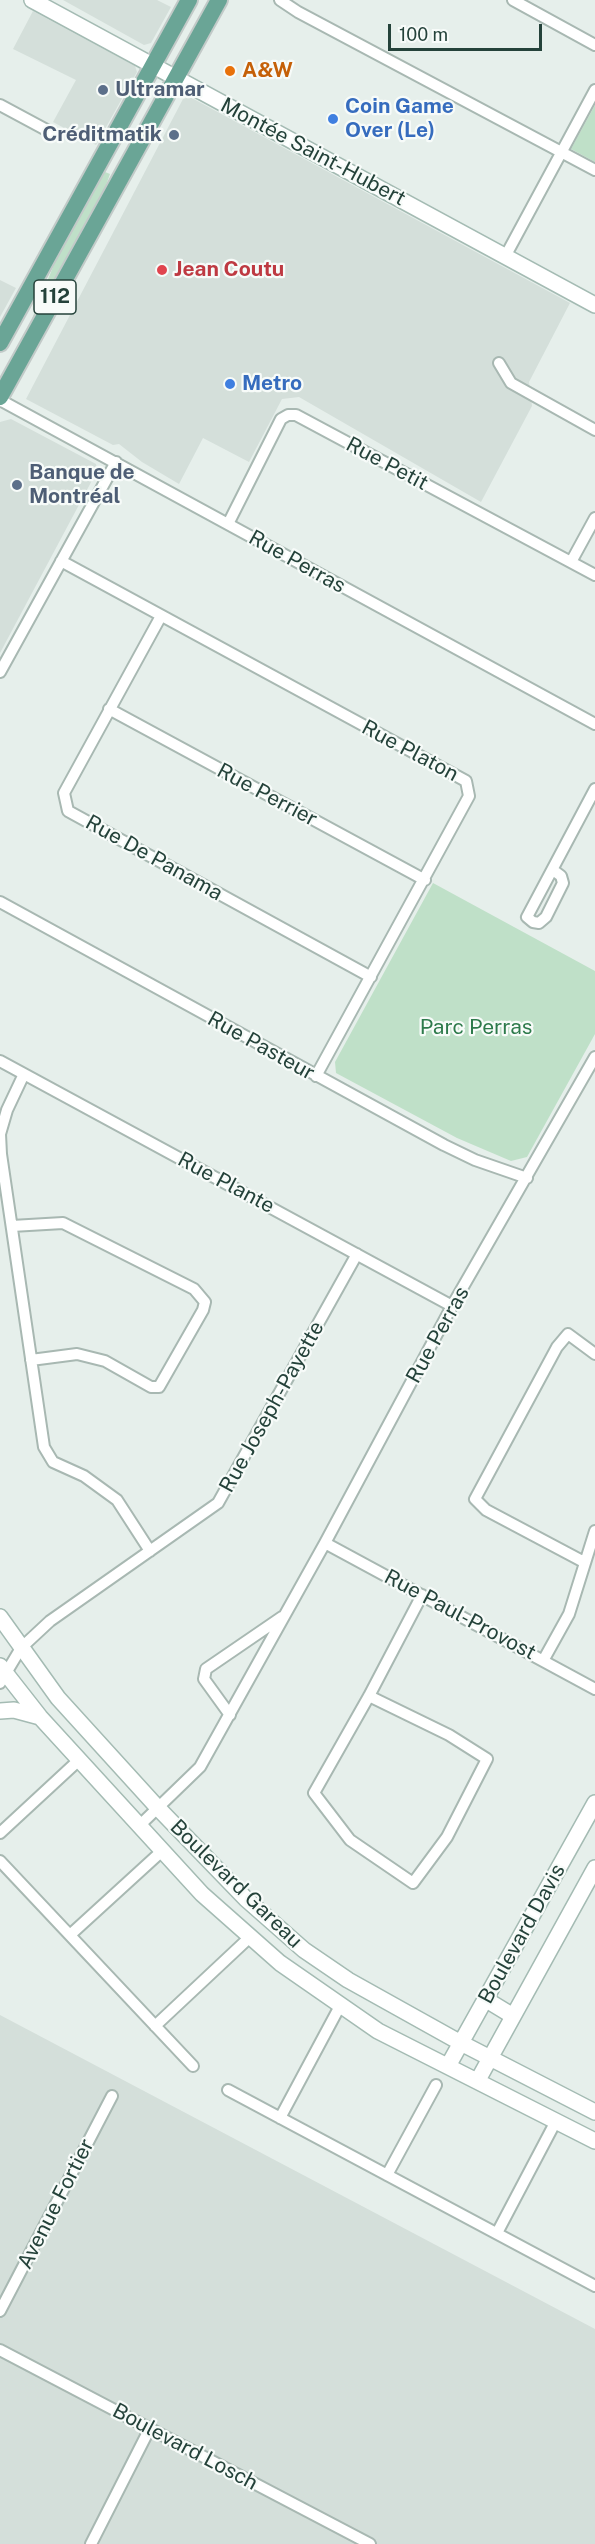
<!DOCTYPE html>
<meta charset="utf-8">
<style>
body{margin:0}
#map{position:relative;width:595px;height:2544px;overflow:hidden;background:#e6efeb;font-family:"Public Sans",sans-serif}
canvas{display:block}
.scale{position:absolute;left:388px;top:24px;width:154px;height:27px;box-sizing:border-box;border:3px solid #24423a;border-top:0;padding-left:8px;font-size:18px;line-height:21px;white-space:nowrap;color:#24423a;-webkit-text-stroke:4px #f7fbf9;paint-order:stroke}
</style>
<div id="map">
<canvas width="595" height="2544"></canvas>
<div class="scale">100 m</div>
</div>
<script>
const ctx = document.querySelector('canvas').getContext('2d');
ctx.lineJoin = 'round';
function paint(path, color) { ctx.fillStyle = color; ctx.fill(path, 'evenodd'); }
const poly = rows => new Path2D(rows.map(r => 'M' + r).join(''));
function trace(path, color, width, dash) { ctx.strokeStyle = color; ctx.lineWidth = width; ctx.lineCap = dash ? 'butt' : 'round'; ctx.setLineDash(dash || []); ctx.stroke(path); }
function label(font, color, halo, rows, align = 'center') {
  ctx.font = font + ' "Public Sans",sans-serif'; ctx.lineWidth = 4.5; ctx.setLineDash([]); ctx.textBaseline = 'middle'; ctx.strokeStyle = halo; ctx.fillStyle = color; for (const [text, x, y, turn = 0] of rows) {
    ctx.save(); ctx.translate(x, y); ctx.rotate((+turn || 0) * Math.PI / 180); ctx.textAlign = isNaN(turn) ? turn : align; if (halo) ctx.strokeText(text, 0, 0); ctx.fillText(text, 0, 0); ctx.restore();
  }
}
paint(poly([
 [63,0,157,0,171,7,151,43,144,45],
 [33,11,135,66,137,72,96,145,53,122,76,80,13,49],
 [190,97,570,303,529,382,532,406,481,502,299,397,282,399,249,462,203,438,179,484,142,462,119,444,113,445,26,399,183,99],
 [0,280,16,288,0,317],
 [11,419,96,464,97,471,0,653,0,422],
 [0,2015,595,2329,595,2544,0,2544]
]), '#d4dfda');
paint(poly([
 [595,105,595,162,571,149],
 [105,172,110,174,104,191,29,326,55,262],
 [433,883,595,971,595,1034,527,1157,511,1161,457,1138,336,1073,335,1062]
]), '#bfe0c8');
const street = poly([
 [280,0,298,12,595,170],
 [513,0,595,45],
 [0,105,54,134],
 [506,255,595,90],
 [499,363,511,383,595,430],
 [0,400,595,724],
 [228,524,281,419,288,415,296,415,595,575],
 [61,561,466,781,469,796,316,1076],
 [571,562,595,518],
 [161,616,64,793,68,811,371,977],
 [0,672,116,462],
 [109,709,425,880],
 [553,870,561,876,563,883,546,917,539,923,533,922,527,917,595,789],
 [0,902,444,1145,475,1160,527,1178],
 [0,1061,452,1306],
 [24,1074,7,1110,0,1134,1,1154,44,1447,53,1462,84,1476,117,1500,150,1551],
 [12,1226,63,1223,194,1289,205,1302,203,1310,159,1387,151,1387,105,1361,77,1354,31,1360],
 [325,1543,595,1689],
 [584,1562,486,1510,475,1499,557,1347,568,1334,595,1354],
 [544,1659,569,1614,595,1531],
 [0,1683,21,1648,50,1621,218,1503,357,1254],
 [369,1696,449,1735,487,1759,447,1837,413,1883,350,1840,314,1793,369,1696,422,1595],
 [230,1715,204,1679,206,1669,282,1617],
 [139,1826,200,1767,325,1543,452,1306,595,1057],
 [0,1833,79,1760],
 [0,1861,193,2066],
 [70,1935,162,1851],
 [155,2026,250,1937],
 [228,2090,595,2286],
 [280,2118,340,2006],
 [387,2175,436,2085],
 [497,2233,556,2121],
 [0,2311,112,2096],
 [0,2350,370,2544],
 [91,2544,150,2428]
]);
const secondary = poly([
 [32,0,595,305],
 [0,1617,58,1698,158,1808,246,1899,304,1950,348,1980,461,2043,595,2112],
 [0,1666,40,1717,202,1894,280,1963,378,2031,595,2141],
 [0,1711,14,1710,40,1717],
 [485,1999,513,2016],
 [448,2066,595,1803],
 [478,2080,595,1868]
]);
const primary = poly([
 [0,343,189,0],
 [0,397,219,0]
]);
trace(street, '#a8b8b2', 14);
trace(secondary, '#a4bbb3', 18);
trace(primary, '#c2cac8', 20);
trace(street, '#fff', 10);
trace(secondary, '#fff', 15);
trace(primary, '#6aa596', 16);
for (const [x, y, r, color] of [
 [230,71,6,"#e8710a"],
 [103,90,6,"#5c6f8a"],
 [333,119,6,"#3f7fe0"],
 [174,135,6,"#5c6f8a"],
 [162,270,6,"#e0444e"],
 [230,384,6,"#3f7fe0"],
 [17,485,6,"#5c6f8a"]
]) { const dot = new Path2D(); dot.arc(x, y, r, 0, 2 * Math.PI); ctx.fillStyle = color; ctx.fill(dot); trace(dot, '#f7fbf9', 2); }
for (const [x, y, w] of [
 [55,297,42]
]) { const box = new Path2D(); box.roundRect(x - w / 2, y - 17, w, 34, 4.5); ctx.fillStyle = '#f7fbf9'; ctx.fill(box); trace(box, '#24423a', 1.5); }
label('bold 20px', '#24423a', null, [
 ["112",55,297]
]);
label('bold 21px', '#c56008', '#f7fbf9', [
 ["A&W",242,71]
], 'left');
label('bold 21px', '#4e5e75', '#f7fbf9', [
 ["Ultramar",115,90],
 ["Créditmatik",162,135,"right"],
 ["Banque de",29,473],
 ["Montréal",29,497]
], 'left');
label('bold 21px', '#366cbe', '#f7fbf9', [
 ["Coin Game",345,107],
 ["Over (Le)",345,131],
 ["Metro",242,384]
], 'left');
label('21px', '#24423a', '#f7fbf9', [
 ["Montée Saint-Hubert",313,152,28],
 ["Rue Petit",387,464,28],
 ["Rue Perras",297,562,29],
 ["Rue Platon",410,751,28],
 ["Rue Perrier",267,795,28],
 ["Rue De Panama",154,858,29],
 ["Rue Pasteur",261,1046,29],
 ["Rue Plante",226,1183,28],
 ["Rue Perras",438,1335,-61],
 ["Rue Joseph-Payette",272,1407,-61],
 ["Rue Paul-Provost",460,1615,28],
 ["Boulevard Gareau",236,1884,44],
 ["Boulevard Davis",522,1934,-61],
 ["Avenue Fortier",56,2204,-63],
 ["Boulevard Losch",185,2447,28]
]);
label('bold 21px', '#be3a42', '#f7fbf9', [
 ["Jean Coutu",174,270]
], 'left');
label('21px', '#2d7a4b', '#f7fbf9', [
 ["Parc Perras",476,1028]
]);
</script>
